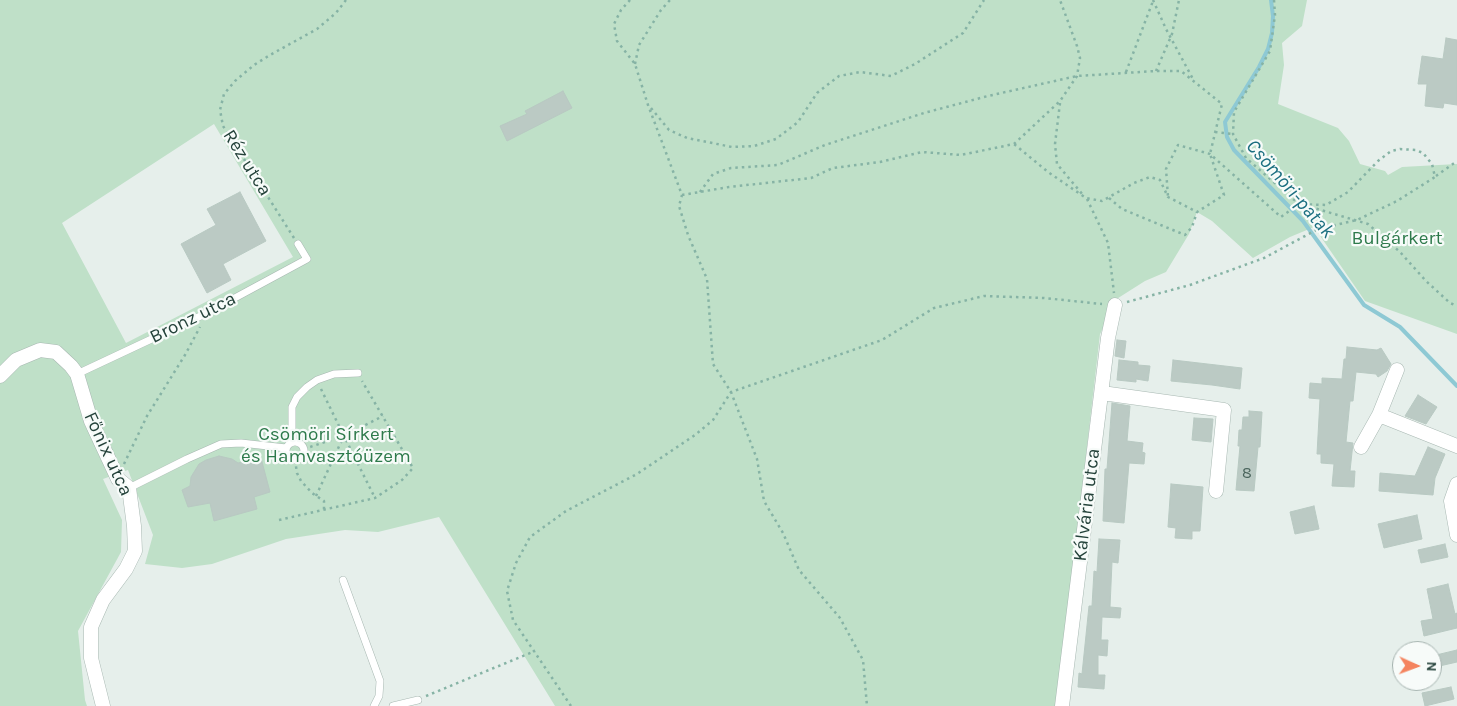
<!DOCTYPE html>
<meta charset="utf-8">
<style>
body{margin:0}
#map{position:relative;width:1457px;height:706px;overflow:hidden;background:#e6efeb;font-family:Karla,sans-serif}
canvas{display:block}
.north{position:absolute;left:1392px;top:641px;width:50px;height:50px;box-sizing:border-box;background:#f7fbf9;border:1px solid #a3b1ad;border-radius:50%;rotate:92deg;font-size:14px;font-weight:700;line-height:20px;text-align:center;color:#24423a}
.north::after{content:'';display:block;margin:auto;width:18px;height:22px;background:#f4845f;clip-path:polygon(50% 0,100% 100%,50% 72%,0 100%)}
</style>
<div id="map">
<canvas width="1457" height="706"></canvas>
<div class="north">N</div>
</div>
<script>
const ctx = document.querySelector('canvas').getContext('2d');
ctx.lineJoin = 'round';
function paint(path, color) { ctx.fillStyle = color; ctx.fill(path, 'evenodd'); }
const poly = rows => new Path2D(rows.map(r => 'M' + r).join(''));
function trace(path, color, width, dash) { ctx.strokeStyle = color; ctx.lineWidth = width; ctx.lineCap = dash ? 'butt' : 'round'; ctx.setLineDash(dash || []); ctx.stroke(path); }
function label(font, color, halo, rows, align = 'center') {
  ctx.font = font + ' Karla,sans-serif'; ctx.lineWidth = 4.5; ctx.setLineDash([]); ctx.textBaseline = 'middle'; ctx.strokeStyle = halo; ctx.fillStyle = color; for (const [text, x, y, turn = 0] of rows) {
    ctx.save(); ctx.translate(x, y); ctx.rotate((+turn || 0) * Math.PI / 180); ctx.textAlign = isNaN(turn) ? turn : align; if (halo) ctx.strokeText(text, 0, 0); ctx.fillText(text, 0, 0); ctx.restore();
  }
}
paint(poly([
 [0,0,1307,0,1302,26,1282,43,1284,65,1278,104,1338,128,1349,141,1360,164,1385,171,1388,175,1402,167,1457,164,1457,334,1365,301,1314,227,1290,237,1253,258,1212,221,1197,212,1189,234,1166,272,1145,281,1115,300,1115,305,1100,334,1057,706,555,706,439,517,378,532,345,530,286,539,212,564,182,568,145,564,153,535,128,470,103,479,122,520,121,552,78,631,85,700,87,706,0,706],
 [214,124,293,257,126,343,62,223]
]), '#bfe0c8');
trace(poly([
 [1271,0,1273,16,1272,33,1268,49,1259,67,1225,122,1227,137,1234,150,1303,221,1364,305,1400,327,1457,386]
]), '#8ec9d4', 4);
const building = poly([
 [1446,38,1457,40,1457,105,1444,103,1443,108,1425,106,1427,84,1418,84,1422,56,1443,59,1446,38],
 [563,91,572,108,507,141,500,126,527,114,525,111,563,91],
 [240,192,266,241,223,264,231,280,207,293,181,244,216,225,207,209,240,192],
 [1117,340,1126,341,1124,358,1115,356,1117,340],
 [1347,347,1377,350,1381,348,1391,364,1387,371,1378,377,1376,374,1356,372,1353,401,1350,401,1346,442,1353,443,1350,471,1355,471,1354,487,1332,486,1334,464,1321,463,1321,454,1317,454,1320,399,1309,398,1310,383,1322,384,1322,378,1342,379,1344,359,1346,359,1347,347],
 [1119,360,1138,362,1138,365,1150,366,1148,381,1136,379,1136,382,1117,380,1119,360],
 [1173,360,1242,368,1240,389,1212,385,1171,381,1173,360],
 [1418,395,1437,407,1426,424,1405,416,1418,395],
 [1112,403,1130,406,1127,441,1143,443,1142,452,1145,453,1144,464,1129,463,1124,523,1103,521,1105,469,1107,469,1112,403],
 [1249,411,1262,412,1260,447,1258,447,1254,491,1236,490,1240,446,1238,446,1239,430,1242,430,1243,417,1249,417,1249,411],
 [1194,418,1213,419,1211,442,1192,440,1194,418],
 [1428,447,1445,454,1435,478,1433,495,1379,491,1380,473,1415,476,1428,447],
 [219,456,232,459,238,463,261,458,270,492,254,497,257,509,214,521,210,503,188,507,182,490,190,486,191,477,199,464,206,460,219,456],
 [1171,484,1203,487,1200,531,1192,531,1192,539,1175,538,1176,528,1168,527,1171,484],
 [1314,506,1319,529,1295,534,1290,512,1314,506],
 [1417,515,1422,539,1384,548,1378,524,1417,515],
 [1099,539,1120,540,1118,563,1112,562,1110,607,1121,608,1120,618,1102,617,1101,640,1108,640,1107,656,1098,655,1098,675,1105,675,1104,689,1078,687,1079,673,1082,674,1089,606,1092,606,1094,571,1097,572,1099,539],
 [1445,544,1448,557,1421,563,1418,550,1445,544],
 [1448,584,1455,614,1457,613,1457,628,1424,636,1421,621,1433,619,1427,589,1448,584],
 [1457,650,1457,662,1435,667,1432,656,1457,650],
 [1451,687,1454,699,1425,706,1422,693,1451,687]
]);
paint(building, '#bbcac4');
trace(building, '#b8c9c2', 1);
const lane = poly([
 [77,374,207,313,307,259,298,244],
 '286 451a9 9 0 1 1 18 0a9 9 0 1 1-18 0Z',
 [292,442,292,407,297,397,307,387,317,380,334,374,358,373],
 [129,488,187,459,221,444,241,443,286,448],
 [343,580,380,681,379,696,374,706],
 [393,706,418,700]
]);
const street = poly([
 [1397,370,1379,415,1457,446],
 [0,376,16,360,40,350,56,352,71,366,77,374,91,421,118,479,129,488,134,526,135,551,126,569,103,600,91,627,91,658,103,706],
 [1102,393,1224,410,1216,491],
 [1361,447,1379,415],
 [1457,484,1451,501,1457,535],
 [1062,706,1108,338,1115,305]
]);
trace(lane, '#a8b8b2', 8);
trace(street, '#a8b8b2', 15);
trace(poly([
 [630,0,621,10,614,24,617,41,635,64,648,105,682,195,679,206,688,235,707,279,713,364,731,392,757,459,764,501,783,533,799,570,840,618,863,660,867,706],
 [1153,0,1166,29,1194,81],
 [1274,0,1275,15,1270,51,1234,112,1233,134,1246,158,1299,204],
 [635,64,639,45,661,10,670,0],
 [1156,71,1172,34,1179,0],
 [1126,72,1153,1],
 [1060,103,1055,144,1057,164,1083,195],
 [651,108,669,130,687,138,732,147,754,146,776,139,798,122,817,93,839,76,860,72,891,76,915,64,963,33,984,0],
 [1215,132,1233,134],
 [1436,176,1457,161],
 [700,192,713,174,731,168,778,165,825,145,924,113,988,96,1077,76,1156,71,1181,71,1222,104,1210,154,1224,195,1197,212,1168,197,1160,180,1150,177,1134,183,1102,201,1086,198,1048,172,1014,144],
 [682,195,729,187,811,178,833,168,880,162,922,152,961,155,1014,144,1060,101,1077,76,1080,58,1077,46,1060,0],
 [1109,198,1122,209,1185,235,1192,227,1197,212],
 [1087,199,1108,243,1114,293],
 [1304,205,1368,224,1400,252,1426,281,1450,303,1457,306],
 [294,238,223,126,220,110,224,94,235,81,254,65,270,55,317,29,336,13,346,0],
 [1127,302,1190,285,1264,258,1318,229,1357,220,1397,201,1435,177,1432,164,1423,153,1416,150,1400,149,1391,151,1378,161,1348,192,1326,205,1299,204,1281,217,1210,154,1178,145,1166,169,1168,197],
 [321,389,342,432],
 '340 436a4 4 0 1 1 8 0a4 4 0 1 1-8 0Z',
 [348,434,383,416],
 [346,440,375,498],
 [304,449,340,437],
 [295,460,297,473,301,481,312,493,324,501,324,510],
 [124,464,147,416,185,355,200,327],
 [316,496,342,440],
 [279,520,375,498,402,480,413,468,362,381],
 [426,696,535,651],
 [571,706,513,620,507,591,516,563,530,537,566,511,637,474,695,435,713,420,731,392,882,340,934,308,984,296,1044,298,1102,304]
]), '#86b3a5', 2.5, [2.5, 4]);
trace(lane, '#fff', 7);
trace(street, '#fff', 14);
label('16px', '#4a645c', null, [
 ["8",1247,473]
]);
label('19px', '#24423a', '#f7fbf9', [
 ["Réz utca",247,163,58],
 ["Bronz utca",193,318,-26],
 ["Főnix utca",108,454,65],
 ["Kálvária utca",1087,505,-83]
]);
label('19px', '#2d7a4b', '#f7fbf9', [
 ["Bulgárkert",1397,239],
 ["Csömöri Sírkert",326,435],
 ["és Hamvasztóüzem",326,457]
]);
label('italic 20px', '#1c6f80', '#f7fbf9', [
 ["Csömöri-patak",1290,189,49]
]);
</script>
